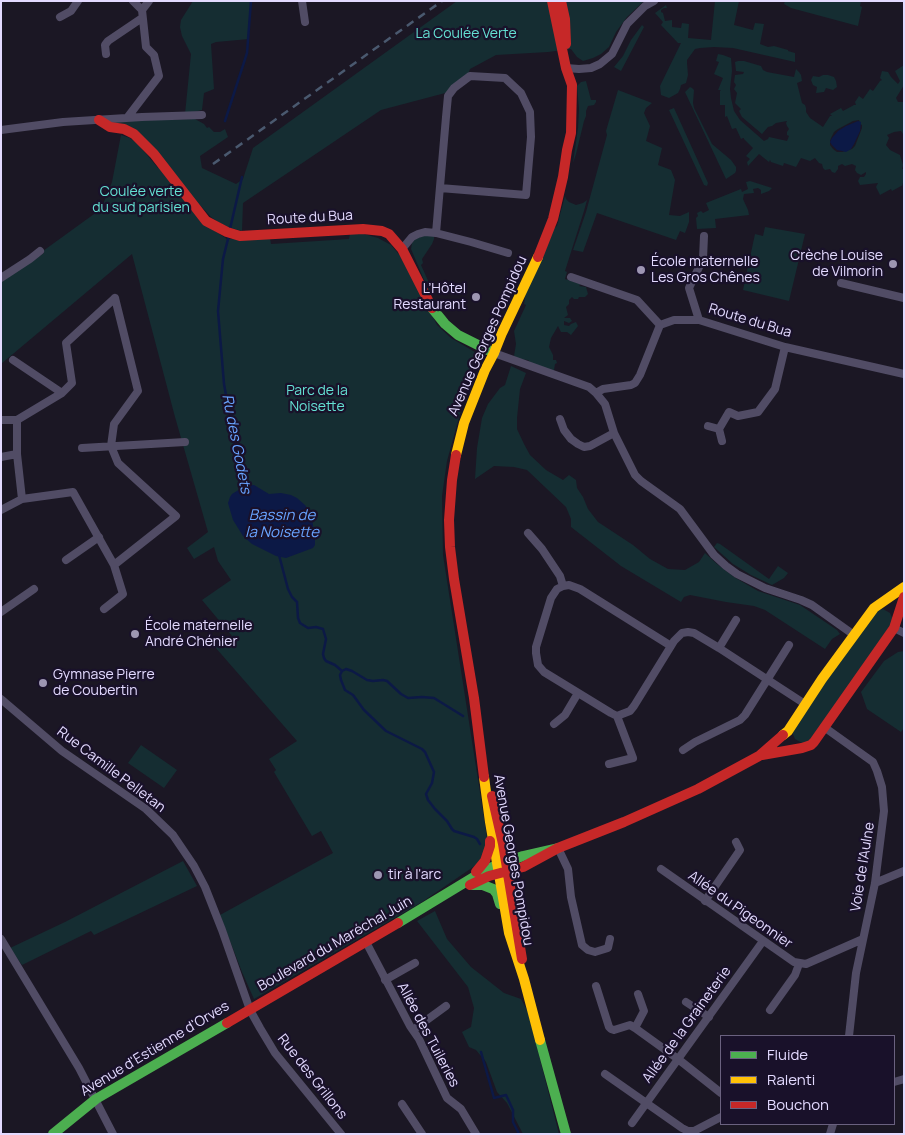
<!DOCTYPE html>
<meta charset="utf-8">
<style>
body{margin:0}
#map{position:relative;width:905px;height:1135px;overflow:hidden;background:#1b1724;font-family:Manrope,sans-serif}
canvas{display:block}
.frame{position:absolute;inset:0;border:2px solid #e3daff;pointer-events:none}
.legend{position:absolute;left:720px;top:1035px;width:175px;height:90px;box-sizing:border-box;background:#19112a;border:1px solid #6a617f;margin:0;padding:6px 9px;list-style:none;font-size:15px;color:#e3daff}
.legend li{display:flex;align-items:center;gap:10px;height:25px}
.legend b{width:25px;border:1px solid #6a617f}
</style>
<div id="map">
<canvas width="905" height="1135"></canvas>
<div class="frame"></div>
<ul class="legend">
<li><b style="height:6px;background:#4caf50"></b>Fluide</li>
<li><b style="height:6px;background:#ffc107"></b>Ralenti</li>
<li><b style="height:6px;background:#c62828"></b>Bouchon</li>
</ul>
</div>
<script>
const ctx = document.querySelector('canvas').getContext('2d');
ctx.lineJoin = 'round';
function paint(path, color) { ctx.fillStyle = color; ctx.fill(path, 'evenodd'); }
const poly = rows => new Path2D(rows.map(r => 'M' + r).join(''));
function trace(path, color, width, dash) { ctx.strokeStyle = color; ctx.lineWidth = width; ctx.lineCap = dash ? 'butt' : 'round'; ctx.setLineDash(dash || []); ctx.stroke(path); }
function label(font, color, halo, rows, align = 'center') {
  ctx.font = font + ' Manrope,sans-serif'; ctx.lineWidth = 4.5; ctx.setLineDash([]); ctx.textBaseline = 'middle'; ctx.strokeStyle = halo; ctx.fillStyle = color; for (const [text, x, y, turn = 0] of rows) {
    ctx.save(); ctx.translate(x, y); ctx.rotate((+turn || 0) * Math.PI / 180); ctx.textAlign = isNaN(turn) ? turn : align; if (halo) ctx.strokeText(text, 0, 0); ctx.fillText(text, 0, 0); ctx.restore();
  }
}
paint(poly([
 [193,1,250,1,249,39,216,42,211,44,214,89,204,93,202,110,185,114,191,54,182,36,180,27,181,20],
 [457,1,644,1,627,17,616,32,609,47,601,54,593,58,583,61,577,57,571,49,548,52,496,55,470,69,468,74,449,92,381,110,243,203,242,231,228,227,218,222,211,217,199,204,212,229,227,239,270,238,271,244,349,239,350,234,364,234,378,238,391,245,402,258,437,325,451,338,480,355,463,403,447,461,442,496,443,555,488,844,479,863,422,902,254,999,242,972,220,915,333,853,321,831,312,836,274,772,276,770,269,759,297,741,215,647,232,636,202,600,231,580,218,561,214,547,194,559,187,548,208,532,175,417,132,254,1,364,1,282,44,253,43,251,101,209,112,182,121,135,130,138,138,144,158,168,164,162,120,125,110,121,195,119,204,124,207,128,209,127,214,132,220,132,225,129,228,137,200,156,202,168,236,184,243,179,253,148],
 [715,1,739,1,734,25,753,30,755,23,764,24,760,44,768,47,774,46,788,50,788,51,795,53,795,62,733,48,714,47,700,48,695,49,687,60,687,63,688,75,686,83,681,85,680,89,678,93,669,98,661,95,660,86,681,43,678,43,661,25,663,22,655,13,666,5,667,8,664,8,661,10,661,12,663,13,665,21,672,20,672,27,681,28,682,23,689,24,688,38,711,40],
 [785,1,861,1,860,6,862,7,858,26,791,8,784,4],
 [642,25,644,27,621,71,614,67,623,56,631,40],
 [718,54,723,55,731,58,732,71,730,89,731,98,734,111,740,120,764,141,768,139,769,137,787,141,789,136,787,135,787,132,789,129,787,126,786,123,787,121,776,123,772,126,768,127,762,134,742,117,739,111,741,109,735,103,737,93,734,89,736,85,734,82,735,75,743,74,744,72,736,71,735,62,738,61,744,61,761,66,763,70,767,72,794,77,796,69,799,72,801,75,802,81,797,83,802,103,805,105,806,108,806,112,810,118,823,127,830,116,832,116,830,114,841,108,843,111,854,105,856,105,855,102,859,96,863,99,870,89,873,91,880,81,882,80,880,78,882,71,888,72,891,77,898,84,900,81,895,71,904,65,904,85,896,98,898,102,904,102,904,137,903,134,901,131,894,132,887,135,889,138,886,145,890,150,900,155,903,165,902,169,904,169,904,183,902,184,903,185,892,191,891,189,880,195,876,187,878,183,860,185,858,181,860,177,864,177,866,174,866,172,861,175,857,173,855,170,856,166,852,164,845,166,842,164,838,166,838,169,835,173,832,172,830,169,825,170,823,168,822,164,819,163,815,158,810,161,801,158,796,167,784,163,783,166,771,162,770,160,769,162,759,154,748,166,747,162,750,159,746,156,753,148,744,139,744,138,743,138,741,139,736,128,732,129,727,116,725,117,725,105,720,105,720,91,721,90,718,90,723,78,714,74,719,62,716,61],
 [859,120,860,124,862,125,862,128,855,146,852,149,842,152,837,152,833,149,830,145,830,141,831,138,834,132,838,129,853,121],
 [823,75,828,75,834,77,836,81,837,87,833,90,826,88,824,92,816,93,817,87,813,85,811,80,813,76,819,77],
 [586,81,591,100,596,100,596,102,594,105,588,106,586,111,586,116,584,121,576,154,573,163,578,128,579,109,577,86,581,82],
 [690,87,692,88,694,90,693,103,694,108,712,144,731,160,736,167,736,171,735,173,726,179,685,92],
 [618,90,652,103,646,108,644,113,650,126,646,141,662,148,658,165,671,170,675,180,669,215,680,216,689,212,689,222,685,233,680,231,676,240,597,213,583,252,573,250,586,212,607,135,606,131],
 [674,108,708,183,707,186,704,185,669,110],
 [750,181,772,188,769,191,761,194,761,190,758,188,753,189,754,193,744,194,743,199,748,210,749,215,715,219,716,228,697,229,696,218,698,216,697,213,701,211,703,213,709,210,706,203,741,189,742,192,748,189,746,182],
 [565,196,566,199,569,202,576,205,583,203,587,200,584,211,565,271,567,272,565,279,581,284,579,286,586,287,588,294,585,297,579,297,578,299,574,299,572,297,569,300,569,304,566,307,568,315,564,318,570,318,572,321,569,323,564,321,564,325,569,326,571,324,576,322,578,326,571,335,567,332,561,332,558,326,551,338,549,347,553,355,553,360,556,360,557,363,555,364,554,370,550,370,533,365,528,360,518,359,514,356,516,344,514,331,526,305,524,304,526,291,554,228,557,226],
 [765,227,805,234,789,301,743,290,755,234,763,236],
 [425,235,434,236,434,239,432,244,422,259,423,263,421,265,434,294,430,294,411,249,412,243,415,239],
 [511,366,526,373,520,389,517,418,517,429,524,444,530,455,546,470,563,480,569,475,576,480,577,488,583,497,588,509,598,522,633,545,650,559,668,569,685,570,699,562,705,553,717,564,734,577,758,591,800,605,837,630,840,634,832,639,825,649,765,610,754,606,726,602,690,595,684,597,681,602,621,566,571,527,571,519,566,507,527,470,514,467,494,466,475,479,477,448,482,418,488,404,500,388,505,385],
 [717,543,720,544,769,579,778,566,788,573,784,578,772,585,751,575,733,564,714,547],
 [883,609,890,613,893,620,891,626,809,742,802,743,795,739,792,732,819,690,874,612],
 [904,651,904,728,901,732,867,709,861,692,884,661,898,652],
 [141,745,177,770,164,788,128,763],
 [183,861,197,886,94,935,91,931,22,965,10,948,65,922],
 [435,911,447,939,471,967,504,993,521,999,528,1012,559,1134,523,1134,507,1103,497,1092,486,1062,476,1050,469,1047,462,1032,471,1027,474,1008,468,987,417,921]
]), '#152d32');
paint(poly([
 [858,121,861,122,860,131,854,144,851,149,846,152,842,151,837,150,832,145,830,142,832,138,838,131,846,126],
 [249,485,254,485,269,494,281,493,291,495,297,498,305,505,310,512,312,519,315,538,315,545,313,548,286,558,276,556,252,544,243,536,233,520,228,503,230,497,232,494,245,486]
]), '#0c1946');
trace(poly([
 [225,121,247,53,251,1],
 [230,229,242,177],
 [229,235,223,259,218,311,224,384,243,489],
 [279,555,288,589,292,597,297,602,298,618,300,623,308,628,316,627,323,629,326,639,323,654,324,658,326,661,335,665,342,671,340,675,341,680,345,690,353,695,364,710,386,731,422,749,425,752,434,772,432,783,426,794,428,800,435,809,447,821,452,829,454,831,474,837,477,839,480,844],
 [342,671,346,669,352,671,367,680,373,681,383,680,387,681,401,694,408,698,422,697,434,698,463,716],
 [481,1052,494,1098,506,1095,513,1110,513,1122,519,1134]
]), '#0c1946', 2.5);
trace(poly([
 [302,1,305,22],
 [142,10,149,1],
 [60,17,71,11,78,1],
 [106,54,105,45,108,41,142,18],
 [566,68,579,69,591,68,600,64,612,54,627,24,645,6,654,1],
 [125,118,127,118,159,76,154,55,146,47,142,10,133,1],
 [1,130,63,122,142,117,202,115],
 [436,233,446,117,448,96,454,88,470,76,505,78,521,93,530,112,531,137,526,195,440,188],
 [402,249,412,237,418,234,425,232,436,233,471,242,508,253],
 [571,277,637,300,660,325],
 [1,278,30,259,40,251],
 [841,283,904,298],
 [115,298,138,391,114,424,111,446,118,463,176,516,114,565,73,492,22,499,17,454,17,420,62,393,72,383,66,343,115,298],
 [699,320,689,288,703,259,704,236],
 [660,325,674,320,699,320,785,347,904,374],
 [494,353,589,387,596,393,605,404,614,433,635,475,641,481,680,509,714,555,726,566,737,574,765,588,801,600,812,605,854,635],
 [13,360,62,393],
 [596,393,603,389,631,385,635,383,640,375,660,325],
 [560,419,564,430,571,439,578,444,584,447,590,446,614,433],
 [1,420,17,420],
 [708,426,719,429],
 [722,441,719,429,729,412,738,416,758,412,775,389,785,347],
 [82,448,185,442],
 [1,457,17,454],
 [1,510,22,499],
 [528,533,542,549,560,576,563,586],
 [66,560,99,537],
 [104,609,123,594,114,565],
 [1,612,34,589],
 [894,628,904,633],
 [671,646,580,589,569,585,563,586,557,589,551,598,536,647,536,653,538,665,544,672,611,713,617,716,630,711,634,706,671,646,674,641,682,633,688,632,694,633,719,648,805,704],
 [719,648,736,620],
 [1,699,62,751,146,809,173,835,194,866,205,887,222,930,250,1010,260,1028,275,1053,341,1134],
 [554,724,565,715,578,693],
 [824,727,873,762,877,771,882,787,884,811,875,883,856,973,849,1036],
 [683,750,695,742,740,720,745,715,789,645],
 [609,764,633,758,617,716],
 [558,848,568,869,571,897,582,945,588,950,595,952,608,948,610,939],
 [661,869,794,962,806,964,863,939],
 [875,883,904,871],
 [705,901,740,850,736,842],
 [1,939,79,1068,113,1134],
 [366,942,410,1026,419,1039,447,1098,461,1109,476,1134],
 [385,980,415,963],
 [596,986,609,1027,611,1029,614,1030,630,1025,635,1028,678,1059,721,1093],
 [686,1002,709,1017],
 [770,1010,795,975,799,964],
 [635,1028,644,1011,638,994],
 [413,1030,446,1006],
 [605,1074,682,1128,688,1131,694,1131,721,1117],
 [894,1082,904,1079],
 [402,1104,422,1134],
 [632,1123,763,941],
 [830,1134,833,1124]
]), '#514c65', 8);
trace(poly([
 [432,308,445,324,458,335,494,353],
 [472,885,483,885,493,889,497,894,500,904],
 [398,923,487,869,523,856,558,848],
 [540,1040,566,1134],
 [53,1134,96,1099,227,1023]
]), '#4caf50', 10);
trace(poly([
 [456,455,464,423,485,370,494,353,502,333,538,257],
 [783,735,788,731,822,679,874,608,904,587],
 [484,777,490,822,509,933,524,979,540,1040]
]), '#ffc107', 10);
trace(poly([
 [561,1,565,19,566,44],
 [99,120,110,127,124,129,134,134,154,154,206,221,227,232,240,236,363,229,382,231,389,234,402,249,432,308],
 [538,257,553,219,563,177,567,150,571,133,572,85,566,68,552,1],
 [456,455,452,480,449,520,450,547,454,579,474,698,484,777],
 [762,755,802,748,811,745,814,742,894,628,904,597],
 [492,796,503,844,522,959],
 [476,872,485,861,490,846,490,841],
 [470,885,489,876,523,867,558,848,624,822,698,789,759,756,783,735],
 [227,1023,398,923]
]), '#c62828', 10);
trace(poly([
 [213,164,442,1]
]), '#4a596f', 2.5, [8, 6]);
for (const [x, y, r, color] of [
 [893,264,5,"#9d96b2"],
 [641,270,5,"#9d96b2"],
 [476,297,5,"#9d96b2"],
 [135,634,5,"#9d96b2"],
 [43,683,5,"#9d96b2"],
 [378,875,5,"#9d96b2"]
]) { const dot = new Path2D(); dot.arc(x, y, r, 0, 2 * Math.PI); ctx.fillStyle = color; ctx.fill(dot); trace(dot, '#19112a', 2); }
label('14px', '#64e1d3', '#19112a', [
 ["La Coulée Verte",466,34],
 ["Coulée verte",141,192],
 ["du sud parisien",141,208],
 ["Parc de la",317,391],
 ["Noisette",317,407]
]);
label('14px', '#e3daff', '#19112a', [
 ["Route du Bua",310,218,-3],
 ["Route du Bua",750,321,17],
 ["Avenue Georges Pompidou",488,336,-66],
 ["Rue Camille Pelletan",111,770,37],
 ["Avenue Georges Pompidou",513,860,80],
 ["Voie de l'Aulne",863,867,-81],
 ["Allée du Pigeonnier",740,910,35],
 ["Boulevard du Maréchal Juin",335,944,-30],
 ["Allée de la Graineterie",687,1025,-54],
 ["Allée des Tuileries",428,1035,62],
 ["Avenue d'Estienne d'Orves",155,1049,-31],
 ["Rue des Grillons",312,1077,52]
]);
label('14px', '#e3daff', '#19112a', [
 ["Crèche Louise",883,256,"right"],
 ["de Vilmorin",883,272,"right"],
 ["École maternelle",651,262],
 ["Les Gros Chênes",651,278],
 ["L’Hôtel",466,289,"right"],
 ["Restaurant",466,305,"right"],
 ["École maternelle",145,626],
 ["André Chénier",145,642],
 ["Gymnase Pierre",53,675],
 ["de Coubertin",53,691],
 ["tir à l'arc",388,875]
], 'left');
label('italic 15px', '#68a3ff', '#19112a', [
 ["Ru des Godets",236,444,79],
 ["Bassin de",282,516],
 ["la Noisette",282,533]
]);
</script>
